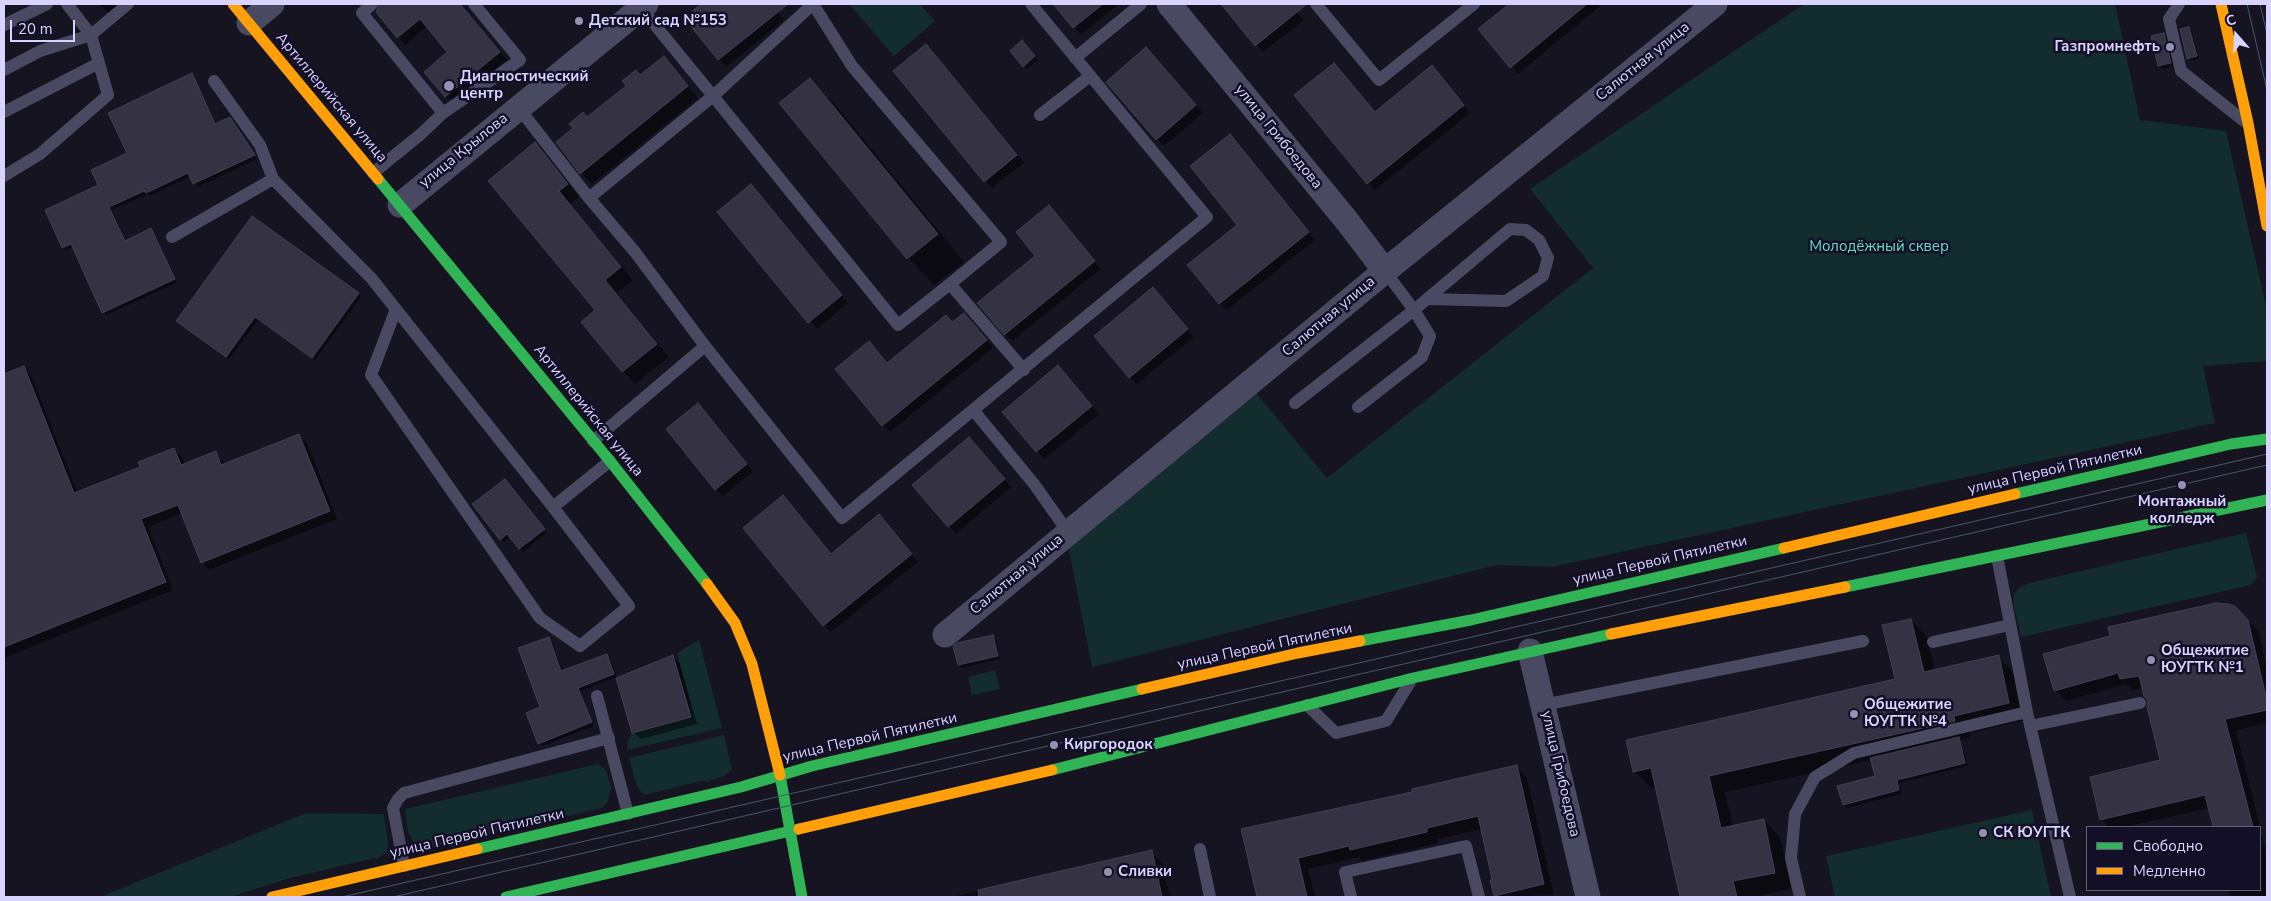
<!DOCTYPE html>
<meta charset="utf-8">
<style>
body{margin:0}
#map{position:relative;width:2271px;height:901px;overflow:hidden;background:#161421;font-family:"Nunito Sans",sans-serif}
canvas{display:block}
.frame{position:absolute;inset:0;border:5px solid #d9d4ff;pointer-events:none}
.legend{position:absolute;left:2086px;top:826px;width:175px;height:65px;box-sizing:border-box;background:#130f26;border:1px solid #625e7d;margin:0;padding:6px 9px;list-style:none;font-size:15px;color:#d9d4ff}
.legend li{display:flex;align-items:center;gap:10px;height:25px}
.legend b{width:25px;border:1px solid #625e7d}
.north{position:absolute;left:2211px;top:10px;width:50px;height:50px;-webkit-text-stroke:4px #130f26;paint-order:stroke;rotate:341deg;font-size:14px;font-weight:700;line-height:20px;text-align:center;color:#d9d4ff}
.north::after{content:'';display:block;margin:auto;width:18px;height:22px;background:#d9d4ff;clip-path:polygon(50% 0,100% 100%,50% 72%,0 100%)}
.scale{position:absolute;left:10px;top:20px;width:65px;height:22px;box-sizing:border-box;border:2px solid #d9d4ff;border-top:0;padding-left:6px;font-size:15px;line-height:18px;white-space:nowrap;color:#d9d4ff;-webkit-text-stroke:4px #130f26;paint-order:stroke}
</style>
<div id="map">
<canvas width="2271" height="901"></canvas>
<div class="frame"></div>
<ul class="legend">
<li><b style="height:6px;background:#30b455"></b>Свободно</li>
<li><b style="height:6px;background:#ff9f0a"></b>Медленно</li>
</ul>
<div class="north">С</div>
<div class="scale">20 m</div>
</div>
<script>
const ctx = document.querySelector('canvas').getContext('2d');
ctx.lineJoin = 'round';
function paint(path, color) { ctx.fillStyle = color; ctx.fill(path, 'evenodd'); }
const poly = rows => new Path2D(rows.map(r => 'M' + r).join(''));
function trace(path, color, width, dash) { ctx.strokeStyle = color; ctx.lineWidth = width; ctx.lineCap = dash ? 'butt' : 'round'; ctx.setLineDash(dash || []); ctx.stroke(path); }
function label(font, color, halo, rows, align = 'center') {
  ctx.font = font + ' "Nunito Sans",sans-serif'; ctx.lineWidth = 5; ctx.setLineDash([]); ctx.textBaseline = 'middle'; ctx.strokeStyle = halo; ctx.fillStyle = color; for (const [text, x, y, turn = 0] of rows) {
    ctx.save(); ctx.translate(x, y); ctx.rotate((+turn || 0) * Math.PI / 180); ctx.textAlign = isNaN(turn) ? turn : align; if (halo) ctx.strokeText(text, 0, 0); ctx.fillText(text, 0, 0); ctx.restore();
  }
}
paint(poly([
 [849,4,920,4,935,21,894,56],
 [1804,4,2115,4,2140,120,2226,131,2267,310,2267,361,2203,366,2215,423,1552,567,1497,565,1092,667,1068,545,1256,393,1327,478,1593,268,1530,189],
 [2246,533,2257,577,2251,585,2021,637,2013,602,2014,594,2020,587,2029,583],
 [699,640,722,728,627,750,628,740,632,733,693,716,677,653],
 [995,670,1000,689,972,695,968,677],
 [724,735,732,770,723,776,706,782,705,780,645,795,641,792,637,786,629,758],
 [598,764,606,770,611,787,608,801,602,808,431,848,421,846,413,841,408,832,405,809],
 [2032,810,2051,897,1835,897,1826,856],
 [306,813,384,814,388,843,387,851,376,860,375,858,290,878,230,897,100,897]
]), '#132c2d');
paint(poly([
 [100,4,137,4,117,22],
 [380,4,460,4,507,60,454,103,446,96,449,52,428,26,405,45,398,37],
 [703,4,771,4,784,20,726,67,686,18],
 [1055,4,1119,4,1081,35],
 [1222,4,1290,4,1304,20,1263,52],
 [1511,4,1598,4,1600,6,1518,74,1480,29],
 [2189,28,2192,31,2199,59,2191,61,2188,58],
 [2163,34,2167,38,2173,66,2162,69,2159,65],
 [926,45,1024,163,992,188,985,181],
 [1026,45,1038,60,1027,69,1023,66],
 [1154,56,1203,113,1164,146,1157,139],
 [663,58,698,98,592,184,581,173,588,118],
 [1334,64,1375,113,1439,74,1470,113,1375,190,1368,183],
 [192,75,216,125,233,122,257,159,198,187,191,176,150,196,148,194,112,210,126,242,151,230,154,233,177,283,106,315,73,247,67,250,63,247,100,186,128,154],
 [810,80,837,107,964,262,934,285,908,258],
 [1237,143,1315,240,1227,310,1220,303,1238,225],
 [535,144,548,157,579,197,570,204,633,280,617,293,669,357,635,384,623,371,596,310],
 [758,193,848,303,817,329,719,212],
 [1056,214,1101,269,1012,341,1005,334],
 [358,294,361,297,315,360,259,319,229,359,181,324],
 [1161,296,1194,337,1137,384,1130,377],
 [971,322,993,348,890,432,883,425,869,343,888,364,953,324],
 [4,367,7,374,23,368,31,375,78,493,142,468,174,449,182,457,185,465,216,453,225,465,299,436,307,443,337,519,209,570,202,562,182,513,148,527,173,590,4,658],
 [1065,374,1099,414,1044,459,1004,412],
 [705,412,753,472,723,496,716,489],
 [977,446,1011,487,956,534,914,485],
 [508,483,547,533,523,552,511,537,504,542,501,539],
 [879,516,918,562,831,632,824,625,831,555],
 [2235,608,2259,632,2267,668,2267,723,2236,730,2267,856,2267,897,2230,897,2229,890,2260,890,2260,827,2214,827,2209,808,2125,827,2109,827,2101,819,2161,761,2149,701,2144,688,2132,690,2126,684,2066,701,2055,690],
 [1911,620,1927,637,1935,671,1998,657,2015,674,2026,720,1970,733,1971,737,1960,740,1968,766,1899,783,1902,794,1847,808,1844,805,1876,777,1872,760,1725,792,1733,826,1764,820,1780,837,1791,889,1753,897,1682,897,1656,787,1651,788,1634,771,1896,680],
 [993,636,996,640,1000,659,962,668,959,664],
 [548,638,552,642,563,672,607,655,610,659,617,677,580,691,594,726,542,746,539,743],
 [673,656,680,664,697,724,641,739,633,732],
 [1516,766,1527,778,1554,895,1497,897,1482,829,1437,839,1438,843,1362,861,1359,857,1308,869,1315,897,1258,897,1243,830,1414,793],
 [1151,852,1162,863,1170,897,952,897]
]), '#0007');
const building = poly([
 [380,4,460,4,500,52,445,97,424,72,447,52,420,19,397,38,376,12,380,4],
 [701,4,788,4,718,60,684,18,701,4],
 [1053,4,1103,4,1073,28,1053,4],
 [1221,4,1307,4,1255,46,1221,4],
 [1509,4,1587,4,1510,68,1478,29,1509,4],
 [2189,27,2197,56,2187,59,2180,29,2189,27],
 [2164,33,2171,63,2158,66,2151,36,2164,33],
 [1022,40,1035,56,1023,67,1010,51,1022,40],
 [926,44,1017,155,984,182,893,71,926,44],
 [1146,47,1196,105,1156,140,1106,82,1146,47],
 [664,56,688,86,580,174,556,142,573,128,569,124,583,112,587,117,626,86,622,81,636,70,640,75,664,56],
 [1334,63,1375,112,1432,65,1464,105,1367,184,1294,95,1334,63],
 [192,73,215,124,230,117,255,155,193,184,188,173,146,193,144,191,109,207,125,241,151,228,175,279,102,313,71,244,62,248,45,210,98,185,91,170,127,153,108,113,192,73],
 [810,78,938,234,907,259,779,103,810,78],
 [1230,134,1309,232,1219,304,1187,265,1237,225,1190,166,1230,134],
 [535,142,568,184,559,191,621,267,605,280,657,344,622,372,581,322,595,310,488,181,535,142],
 [751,184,842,295,808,323,717,212,751,184],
 [1049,205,1095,261,1004,335,977,303,1035,256,1016,232,1049,205],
 [252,216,359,293,312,358,255,317,226,357,176,321,252,216],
 [1153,287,1188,329,1129,378,1094,336,1153,287],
 [964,313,987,340,882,426,835,369,869,341,887,363,946,315,952,322,964,313],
 [1058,365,1092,406,1036,452,1002,412,1058,365],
 [24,366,74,493,140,467,138,462,174,448,181,465,216,451,221,465,299,434,330,511,201,563,178,505,141,519,166,582,4,647,4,374,24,366],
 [698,403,747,464,715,490,666,429,698,403],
 [969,437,1005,479,948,527,912,485,969,437],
 [505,479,545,529,519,549,507,534,500,540,472,504,505,479],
 [783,495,831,554,879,514,912,554,823,626,743,528,783,495],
 [2216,603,2229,604,2236,607,2248,620,2267,701,2267,710,2225,719,2253,827,2213,827,2205,795,2100,820,2090,777,2160,760,2147,707,2148,701,2144,696,2139,676,2120,679,2118,673,2054,691,2043,654,2110,636,2108,627,2216,603],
 [1911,619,1924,672,1999,655,2009,703,1954,716,1955,721,1709,776,1721,828,1764,819,1775,873,1733,881,1737,897,1680,897,1651,768,1633,772,1626,740,1895,679,1882,625,1911,619],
 [993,635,998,656,958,665,953,646,957,643,993,635],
 [549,637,561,671,607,654,614,674,578,688,592,722,538,744,526,713,540,707,518,648,549,637],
 [673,655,691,717,632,733,616,678,673,655],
 [1959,737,1965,763,1897,780,1899,790,1843,805,1837,786,1875,776,1870,758,1959,737],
 [1517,765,1544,884,1494,896,1490,880,1492,879,1478,816,1427,828,1427,832,1350,850,1349,846,1298,858,1307,897,1257,897,1241,829,1412,792,1412,789,1517,765],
 [1152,850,1162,897,979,897,978,890,1152,850]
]);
paint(building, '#343243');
trace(building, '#433f54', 1);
trace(poly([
 [372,4,362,13,443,113],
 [1316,4,1379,80,1474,4],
 [2179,4,2169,19,2181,71,2244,121],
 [641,8,713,96,589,198,635,252,705,346,842,518,1207,217,1031,4],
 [4,25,47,4],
 [1075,58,1141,4],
 [4,70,40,51,91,35,128,4],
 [214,81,260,145,273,179],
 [518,107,589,198],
 [4,112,99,63],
 [1040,115,1090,76],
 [373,173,421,134,443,113,520,60,474,4],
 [4,176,40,154,108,95,91,35,67,4],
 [172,237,273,179,372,279,553,507,629,606,580,646,540,618,371,375,396,309],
 [950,284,1001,242,852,66,813,4,713,96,898,325,950,284,1024,370],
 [1295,403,1414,310,1427,299,1510,229,1526,230,1539,240,1548,258,1543,276,1506,301,1427,299],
 [1358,407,1422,357,1430,336,1414,310,1385,271],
 [974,411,1034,484,1068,532],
 [593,441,705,346],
 [553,507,610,461],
 [1997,556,2027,712,2070,897],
 [1933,642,2010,625],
 [597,696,628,814],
 [1307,705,1336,733,1386,721,1410,682],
 [1543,705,1863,641],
 [2030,726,2140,703],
 [1200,849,1210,897],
 [404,866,393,808,398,799,404,793,609,738],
 [1351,897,1345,872,1466,846,1479,897],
 [1800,897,1791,858,1795,814,1815,777,1854,753,2027,712]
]), '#4a4962', 12);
trace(poly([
 [1169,4,1347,221,1385,271],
 [249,23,272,4],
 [400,205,646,4],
 [945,635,1385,271,1715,4],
 [1530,651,1588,897]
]), '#4a4962', 25);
trace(poly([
 [378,179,610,461,707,584],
 [2015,494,2231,444,2267,439],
 [1845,587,2267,500],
 [1360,641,1471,620,1784,548],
 [1052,770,1413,678,1611,634],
 [780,775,802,897],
 [477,849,741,787,812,766,1142,689],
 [506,897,799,829]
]), '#30b455', 11);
trace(poly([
 [233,4,378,179],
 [2221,4,2248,123,2267,226],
 [1784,548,2015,494],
 [707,584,735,623,752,664,780,775],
 [1611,634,1845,587],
 [1142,689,1298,653,1360,641],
 [799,829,1052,770],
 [272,897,477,849]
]), '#ff9f0a', 11);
trace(poly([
 [2247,4,2267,90],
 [2260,4,2267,34],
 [342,897,2267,454],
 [393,897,2267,465]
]), '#43596b', 1);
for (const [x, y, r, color] of [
 [579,21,5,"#9591b1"],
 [2170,47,5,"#9591b1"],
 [449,86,6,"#9591b1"],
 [2182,485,5,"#9591b1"],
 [2151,660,5,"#9591b1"],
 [1854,714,5,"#9591b1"],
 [1054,745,5,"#9591b1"],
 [1983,833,5,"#9591b1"],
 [1108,872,5,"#9591b1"]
]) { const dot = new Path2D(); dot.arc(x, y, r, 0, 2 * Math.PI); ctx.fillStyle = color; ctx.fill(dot); trace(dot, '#130f26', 2); }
label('bold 15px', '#d9d4ff', '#130f26', [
 ["Детский сад №153",589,21],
 ["Газпромнефть",2160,47,"right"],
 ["Диагностический",460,77],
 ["центр",460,94],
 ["Монтажный",2182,502,"center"],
 ["колледж",2182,519,"center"],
 ["Общежитие",2161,651],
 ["ЮУГТК №1",2161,668],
 ["Общежитие",1864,705],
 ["ЮУГТК №4",1864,722],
 ["Киргородок",1064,745],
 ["СК ЮУГТК",1993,833],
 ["Сливки",1118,872]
], 'left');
label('15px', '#d9d4ff', '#130f26', [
 ["Салютная улица",1643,62,-39],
 ["Артиллерийская улица",331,98,50],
 ["улица Грибоедова",1278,137,51],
 ["улица Крылова",464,151,-39],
 ["Салютная улица",1329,317,-40],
 ["Артиллерийская улица",588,411,51],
 ["улица Первой Пятилетки",2055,470,-13],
 ["улица Первой Пятилетки",1660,561,-13],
 ["Салютная улица",1017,575,-40],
 ["улица Первой Пятилетки",1265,647,-12],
 ["улица Первой Пятилетки",870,738,-13],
 ["улица Грибоедова",1560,774,77],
 ["улица Первой Пятилетки",477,834,-13]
]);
label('15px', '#5fe0c0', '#130f26', [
 ["Молодёжный сквер",1879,247]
]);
</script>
